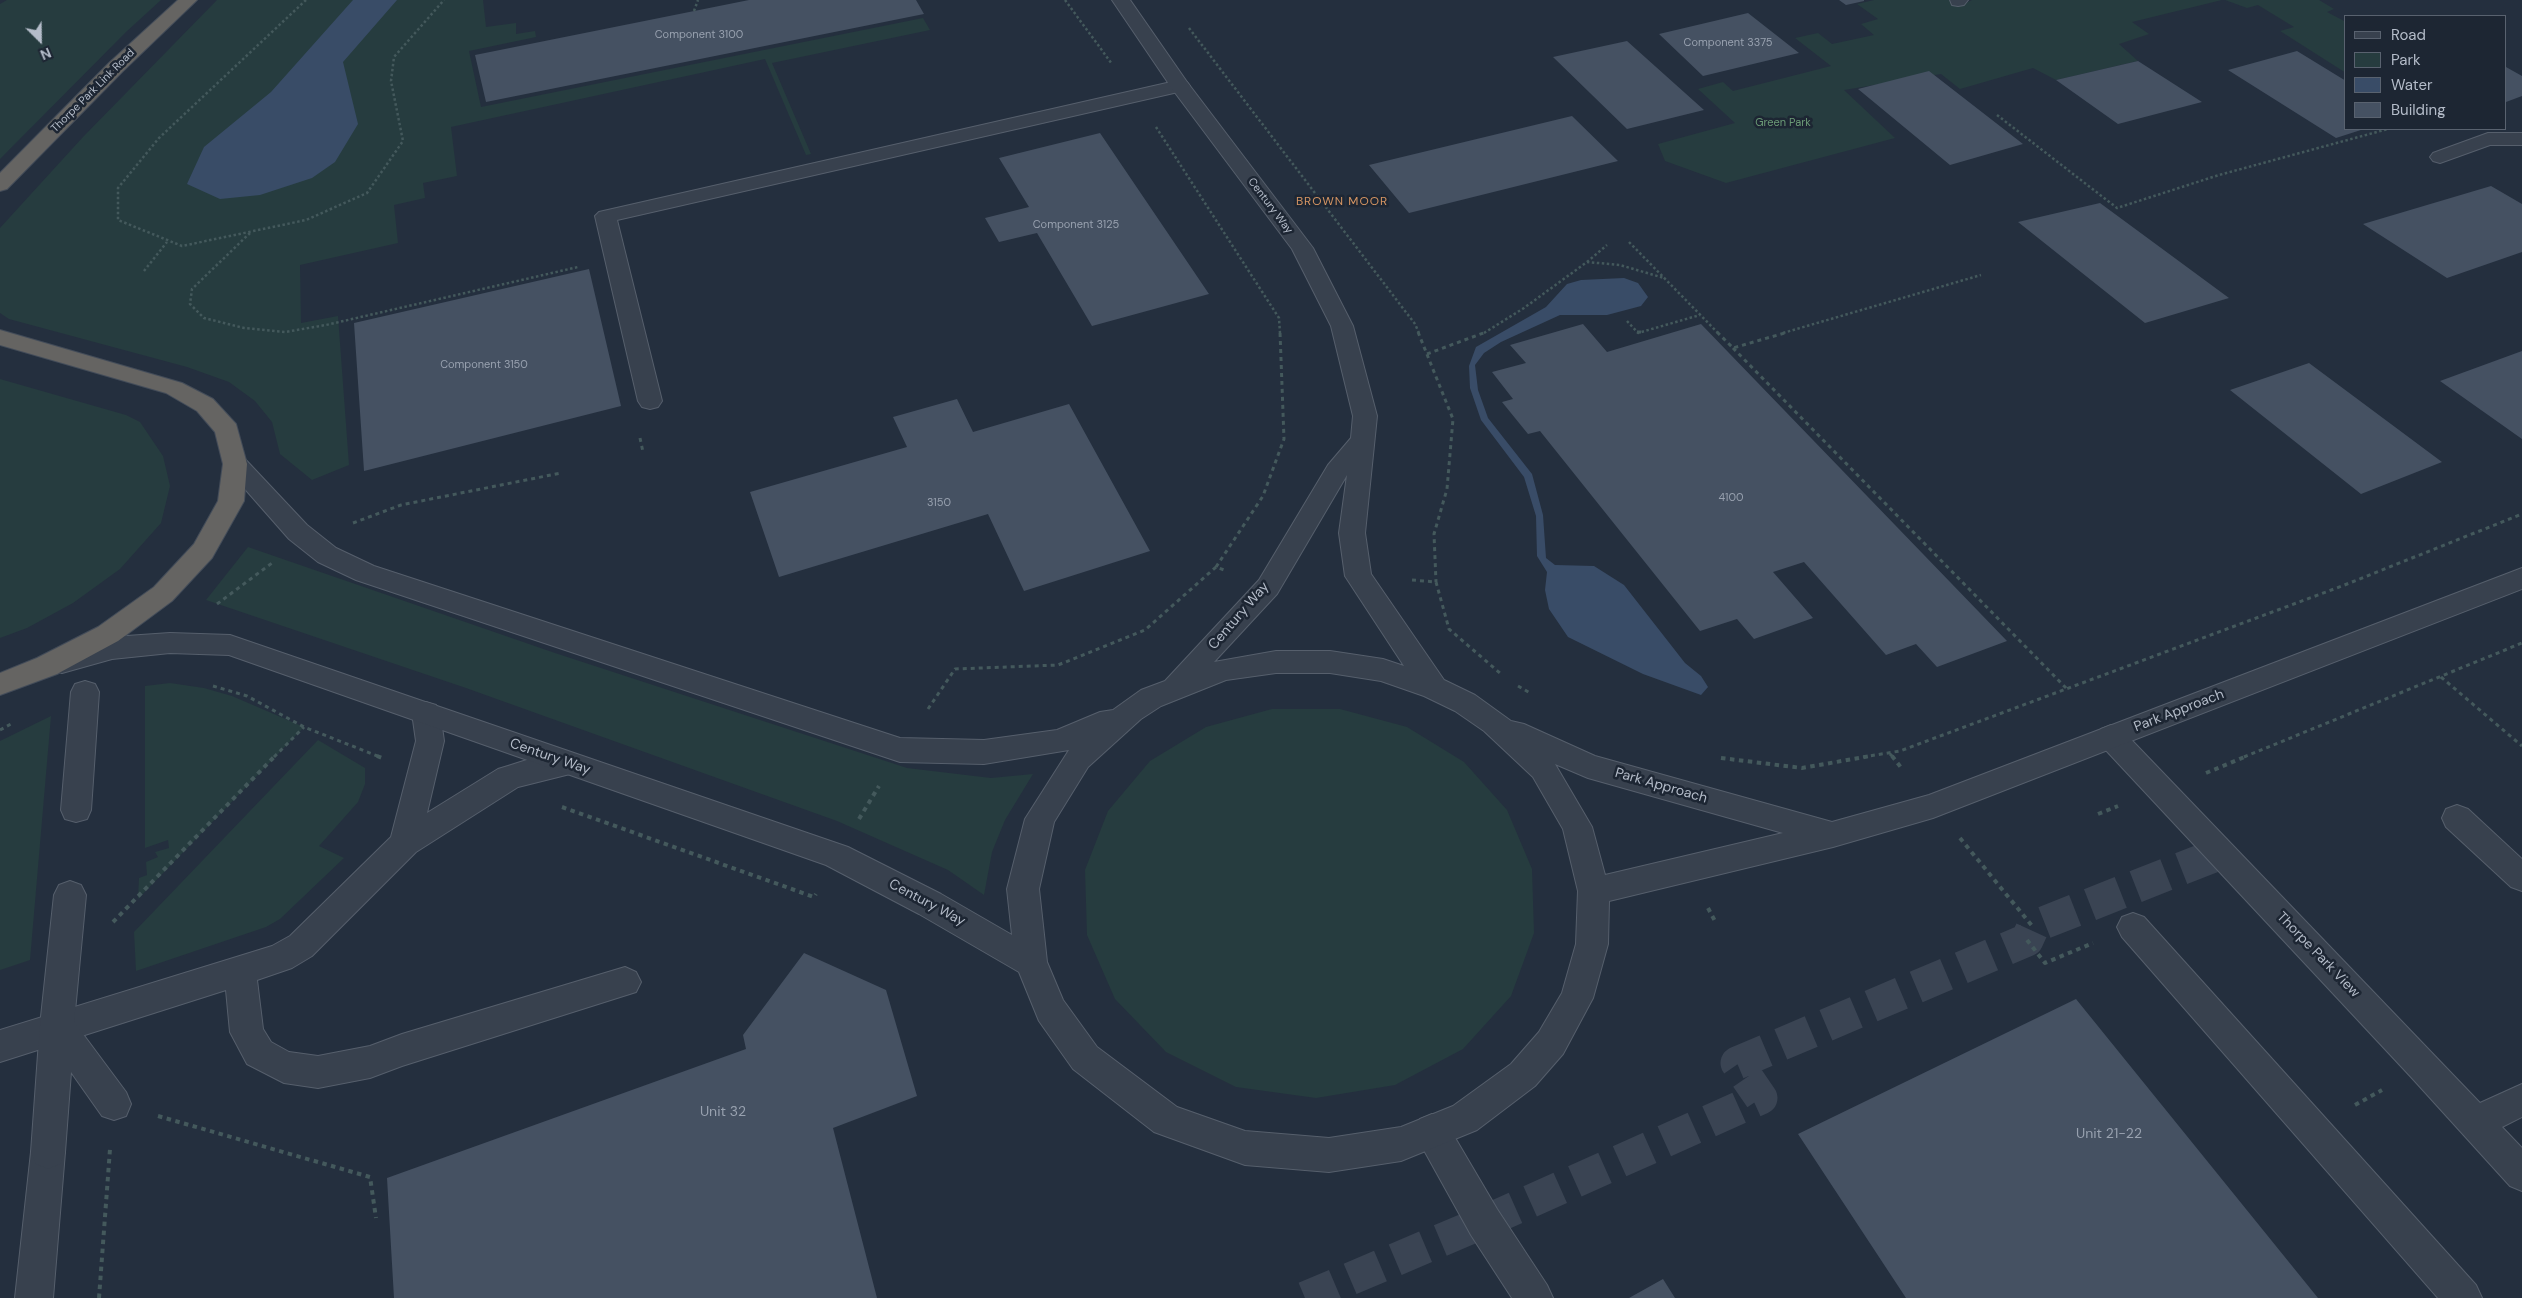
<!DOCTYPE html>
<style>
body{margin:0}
#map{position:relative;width:2522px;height:1298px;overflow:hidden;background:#242f3e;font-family:"DM Sans",sans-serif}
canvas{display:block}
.legend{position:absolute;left:2344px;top:15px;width:162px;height:115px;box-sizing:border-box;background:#1d2633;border:1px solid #59626f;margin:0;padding:6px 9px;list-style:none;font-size:15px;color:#b4bcc9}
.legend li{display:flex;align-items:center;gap:10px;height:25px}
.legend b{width:25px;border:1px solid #59626f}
.north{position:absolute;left:15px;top:15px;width:50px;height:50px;-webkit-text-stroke:4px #1d2633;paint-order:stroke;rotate:157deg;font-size:14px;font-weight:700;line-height:20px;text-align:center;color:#b4bcc9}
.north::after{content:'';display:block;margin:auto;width:18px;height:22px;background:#b4bcc9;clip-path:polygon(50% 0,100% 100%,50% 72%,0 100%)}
</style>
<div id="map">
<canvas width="2522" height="1298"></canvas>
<ul class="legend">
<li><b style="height:6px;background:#38414e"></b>Road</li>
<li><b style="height:14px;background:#263c3f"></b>Park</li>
<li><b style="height:14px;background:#394c67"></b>Water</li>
<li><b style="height:14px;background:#455162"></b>Building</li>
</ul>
<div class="north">N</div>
</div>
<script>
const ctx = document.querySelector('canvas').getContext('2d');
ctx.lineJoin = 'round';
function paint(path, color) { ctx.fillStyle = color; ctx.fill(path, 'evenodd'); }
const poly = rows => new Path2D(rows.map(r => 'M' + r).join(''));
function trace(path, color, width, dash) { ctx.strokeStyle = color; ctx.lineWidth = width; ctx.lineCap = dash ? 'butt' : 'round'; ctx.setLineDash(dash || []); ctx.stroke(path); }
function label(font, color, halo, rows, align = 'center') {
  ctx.font = font + ' "DM Sans",sans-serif'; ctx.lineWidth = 5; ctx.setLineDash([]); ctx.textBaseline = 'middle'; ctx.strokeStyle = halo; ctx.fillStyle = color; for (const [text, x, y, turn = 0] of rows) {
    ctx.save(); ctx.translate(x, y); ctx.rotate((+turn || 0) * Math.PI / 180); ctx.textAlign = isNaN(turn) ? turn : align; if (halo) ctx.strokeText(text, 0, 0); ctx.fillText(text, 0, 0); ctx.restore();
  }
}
paint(poly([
 [7,0,161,0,126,32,0,159,0,4],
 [217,0,483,0,486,27,516,23,516,34,535,31,536,37,469,51,481,107,923,18,930,30,772,63,811,154,806,155,765,59,451,127,457,176,423,183,425,198,394,205,398,243,300,265,301,323,338,316,349,465,312,480,280,454,272,422,255,401,229,382,187,367,9,319,0,313,0,228,83,137],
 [1874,0,1951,0,1962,5,1972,0,2222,0,2132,22,2149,34,2119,44,2138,61,2056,80,2033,68,1960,89,1941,74,1844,90,1895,138,1726,183,1665,161,1658,144,1735,123,1698,89,1723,82,1733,91,1831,66,1795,38,1818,33,1832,44,1874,35,1861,24,1878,19,1857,4],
 [2225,0,2319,0,2334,9,2327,12,2346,22,2346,73,2280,31,2294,27,2258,5,2247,8],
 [0,379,126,415,140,422,163,456,170,486,161,523,120,569,73,603,27,628,0,638],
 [248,547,555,653,907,768,991,778,1033,774,1005,820,992,852,984,895,948,870,837,821,466,688,206,600],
 [170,683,204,688,232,696,304,727,138,899,139,878,147,875,146,862,158,857,155,852,169,848,168,840,145,848,145,686],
 [1272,709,1340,709,1407,727,1464,762,1507,810,1532,869,1534,933,1511,996,1463,1049,1395,1085,1316,1098,1236,1087,1166,1052,1115,999,1087,935,1085,870,1108,811,1150,761,1206,727],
 [51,716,30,960,0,970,0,741],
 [318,740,365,768,365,784,358,802,319,846,344,858,280,919,266,927,136,971,134,932]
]), '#263c3f');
paint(poly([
 [353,0,397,0,343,62,358,124,335,162,312,178,260,195,220,199,187,184,204,147,271,92],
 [1624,278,1638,283,1648,297,1641,306,1607,315,1560,315,1501,342,1484,353,1475,365,1478,390,1488,418,1532,474,1543,515,1546,558,1555,565,1594,566,1624,585,1685,663,1701,676,1708,687,1701,695,1643,674,1568,637,1549,609,1545,590,1547,572,1537,556,1536,516,1524,477,1481,420,1470,388,1469,366,1476,347,1546,307,1567,284,1581,280]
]), '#394c67');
paint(poly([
 [749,0,916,0,924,14,486,102,475,55],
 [1839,0,1864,0,1864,1,1846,5],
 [1748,13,1799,53,1703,76,1659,34],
 [1627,41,1704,110,1627,129,1553,57],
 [2297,51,2346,81,2346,129,2364,129,2336,138,2228,70],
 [2138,61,2202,102,2118,124,2056,80],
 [2506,67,2522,76,2522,96,2506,102],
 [1929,71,2023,144,1950,165,1858,89],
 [1572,116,1618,161,1409,213,1369,165],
 [1100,133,1209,294,1092,326,1037,233,999,242,985,218,1029,207,999,158],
 [2491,186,2522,204,2522,252,2447,278,2363,224],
 [2100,203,2229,298,2145,323,2018,222],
 [589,269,621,406,364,471,354,323],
 [1583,324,1607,352,1701,324,2007,641,1937,667,1916,644,1886,655,1804,562,1773,572,1813,618,1754,639,1737,619,1700,631,1540,431,1528,434,1502,402,1513,399,1492,372,1526,363,1510,345],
 [2522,351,2522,439,2440,381],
 [2309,363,2442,462,2361,494,2230,390],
 [957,399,973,432,1069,404,1150,551,1024,591,988,514,779,577,750,492,907,447,893,417],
 [804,953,886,990,917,1096,833,1128,877,1298,394,1298,387,1178,746,1049,743,1035],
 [2076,999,2318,1298,1906,1298,1798,1134],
 [1663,1279,1675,1298,1629,1298]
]), '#455162');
trace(poly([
 [1305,1298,1484,1222,1761,1098,1737,1063,2027,940,2033,927,2221,853]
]), '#3a4453', 33, [33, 16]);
const service = poly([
 [1180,80,1187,82,1190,86,1187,90,617,220,662,401,658,407,650,409,642,407,638,401,595,216,599,212,1180,80],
 [2488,133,2522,133,2522,145,2490,145,2440,163,2433,161,2430,157,2433,153,2488,133],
 [426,702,436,705,440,713,444,741,427,813,498,769,508,766,536,757,568,752,578,756,583,764,578,772,518,787,416,852,312,956,292,968,257,980,263,1029,271,1042,289,1052,318,1056,370,1046,402,1034,625,967,636,972,641,982,636,992,402,1066,370,1078,318,1088,284,1083,247,1064,230,1032,226,990,0,1062,0,1030,272,946,290,936,391,837,416,741,412,713,416,705,426,702],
 [2111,725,2121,729,2480,1103,2522,1084,2522,1117,2502,1127,2522,1148,2522,1191,2510,1186,2412,1078,2101,745,2097,737,2101,729,2111,725],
 [2457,805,2468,809,2522,859,2522,891,2511,887,2446,827,2442,818,2446,809,2457,805],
 [1432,1114,1444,1119,1497,1209,1547,1285,1553,1298,1512,1298,1471,1235,1420,1143,1415,1131,1420,1119,1432,1114],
 [48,1135,60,1140,65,1152,53,1298,15,1298,31,1152,36,1140,48,1135]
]);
const pedestrian = poly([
 [85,681,95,684,99,692,91,810,87,819,76,822,65,819,61,810,71,692,75,684,85,681],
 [70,881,81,885,86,895,74,1022,126,1092,131,1104,126,1116,114,1120,102,1116,71,1072,65,1152,60,1164,48,1169,36,1164,31,1152,40,1026,54,895,59,885,70,881],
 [2133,913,2144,917,2476,1285,2482,1298,2438,1298,2122,937,2117,927,2122,917,2133,913]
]);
const minor = poly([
 [1112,0,1130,0,1187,82,1313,248,1353,326,1377,416,1365,533,1371,574,1444,680,1475,695,1511,721,1524,724,1595,756,1832,822,1929,795,2522,568,2522,589,1933,818,1833,847,1609,901,1608,944,1593,998,1563,1054,1535,1086,1477,1130,1401,1161,1329,1172,1245,1165,1154,1132,1073,1069,1039,1021,1019,972,919,914,826,865,229,655,170,653,112,659,62,673,52,670,48,662,52,654,112,637,170,633,230,635,848,847,941,894,1012,935,1007,889,1025,819,1069,750,984,764,900,762,356,580,318,562,289,539,223,464,226,458,235,455,244,458,307,525,336,548,374,566,900,738,984,740,1057,730,1100,712,1113,710,1141,690,1165,681,1259,580,1328,465,1351,438,1353,416,1331,326,1292,249,1173,90,1112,0],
 [1347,475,1339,533,1345,576,1404,666,1383,659,1330,651,1276,651,1214,662,1277,594,1347,475],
 [1276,673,1330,673,1381,681,1424,696,1455,711,1484,731,1533,777,1563,829,1578,891,1576,944,1562,993,1539,1032,1511,1064,1453,1106,1401,1127,1329,1138,1245,1131,1177,1107,1097,1047,1063,1000,1047,962,1039,889,1054,822,1088,767,1141,719,1161,706,1226,680,1276,673],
 [1555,764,1588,778,1783,833,1605,875,1592,827,1555,764],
 [1950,0,1968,0,1964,5,1958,6,1952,5,1950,0]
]);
const trunk = poly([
 [178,0,197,0,123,71,7,189,0,191,0,173,109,63,178,0],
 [0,330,182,383,213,399,236,424,247,464,244,501,212,558,172,601,118,641,57,674,0,695,0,673,37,658,98,627,154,587,194,544,218,501,223,464,215,432,197,411,166,393,0,345,0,330]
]);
trace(service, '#565f6c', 2);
trace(pedestrian, '#565f6c', 2);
trace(minor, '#565f6c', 2);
trace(trunk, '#434c59', 2);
trace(poly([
 [306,0,159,138,118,188,118,220,182,246,306,220,367,193,403,141,391,81,394,57,444,0],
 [1065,0,1112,64],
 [694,11,698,0],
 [1189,28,1415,324,1419,333],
 [1997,115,2117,208,2219,175,2388,129],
 [1156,127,1279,318,1280,333],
 [250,233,192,289,190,304,204,318,244,328,285,332,326,325,578,267],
 [1629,242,1718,333],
 [1587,262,1607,245],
 [144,271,167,242],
 [1627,321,1638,333,1700,315],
 [1484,333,1524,308,1587,262,1620,265,1664,278],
 [1783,333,1981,275]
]), '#44595c', 2.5, [2.5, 2.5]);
trace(poly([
 [1418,332,1453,419,1447,489,1434,534,1436,582],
 [1637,332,1642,332],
 [1717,332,1733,348,1788,332],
 [1733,348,2067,689],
 [1427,354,1486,332],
 [640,438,643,452],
 [353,523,401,505,561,473],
 [1216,567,1263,496,1284,439,1280,332],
 [1412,580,1436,582,1449,629,1501,674],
 [217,604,272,563],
 [2441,677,2522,746],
 [213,686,247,696,304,727,380,757],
 [1518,686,1530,693],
 [928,709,955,669,1058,665,1145,630,1216,567,1227,571],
 [0,730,11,724],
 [1890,754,1893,757],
 [274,757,304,727],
 [1863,757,1900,751,2342,586,2522,514],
 [2244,757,2522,643]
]), '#44595c', 3, [4, 4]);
trace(poly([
 [377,756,382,758],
 [1892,756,1903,770],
 [1721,758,1802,768,1870,756],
 [2206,773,2247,756],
 [562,807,814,897,816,894],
 [2098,814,2118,806],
 [859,819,879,786],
 [1960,838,2033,927],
 [1708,908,1716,923],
 [113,922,275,756],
 [2027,940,2045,963,2093,943],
 [2355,1105,2382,1090],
 [158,1116,370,1177,376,1218],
 [99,1298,110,1149]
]), '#44595c', 4, [4.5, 4.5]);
paint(service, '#38414e');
paint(pedestrian, '#38414e');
paint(minor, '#38414e');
paint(trunk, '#656462');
label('11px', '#98a1af', null, [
 ["Component 3100",699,35],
 ["Component 3375",1728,43],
 ["Component 3125",1076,225],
 ["Component 3150",484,365],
 ["4100",1731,498],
 ["3150",939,503]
]);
label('11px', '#b4bcc9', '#1d2633', [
 ["Thorpe Park Link Road",93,91,-45],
 ["Century Way",1270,206,53]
]);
label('11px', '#6b9a76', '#1d2633', [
 ["Green Park",1783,123]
]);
ctx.letterSpacing = '1px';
label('12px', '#d59563', '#1d2633', [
 ["BROWN MOOR",1342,202]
]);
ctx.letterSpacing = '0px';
label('14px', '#b4bcc9', '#1d2633', [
 ["Century Way",1239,616,-49],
 ["Park Approach",2179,711,-21],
 ["Century Way",550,757,19],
 ["Park Approach",1661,786,16],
 ["Century Way",927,903,28],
 ["Thorpe Park View",2318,955,46]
]);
label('14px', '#98a1af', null, [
 ["Unit 32",723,1112],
 ["Unit 21-22",2109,1134]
]);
</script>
